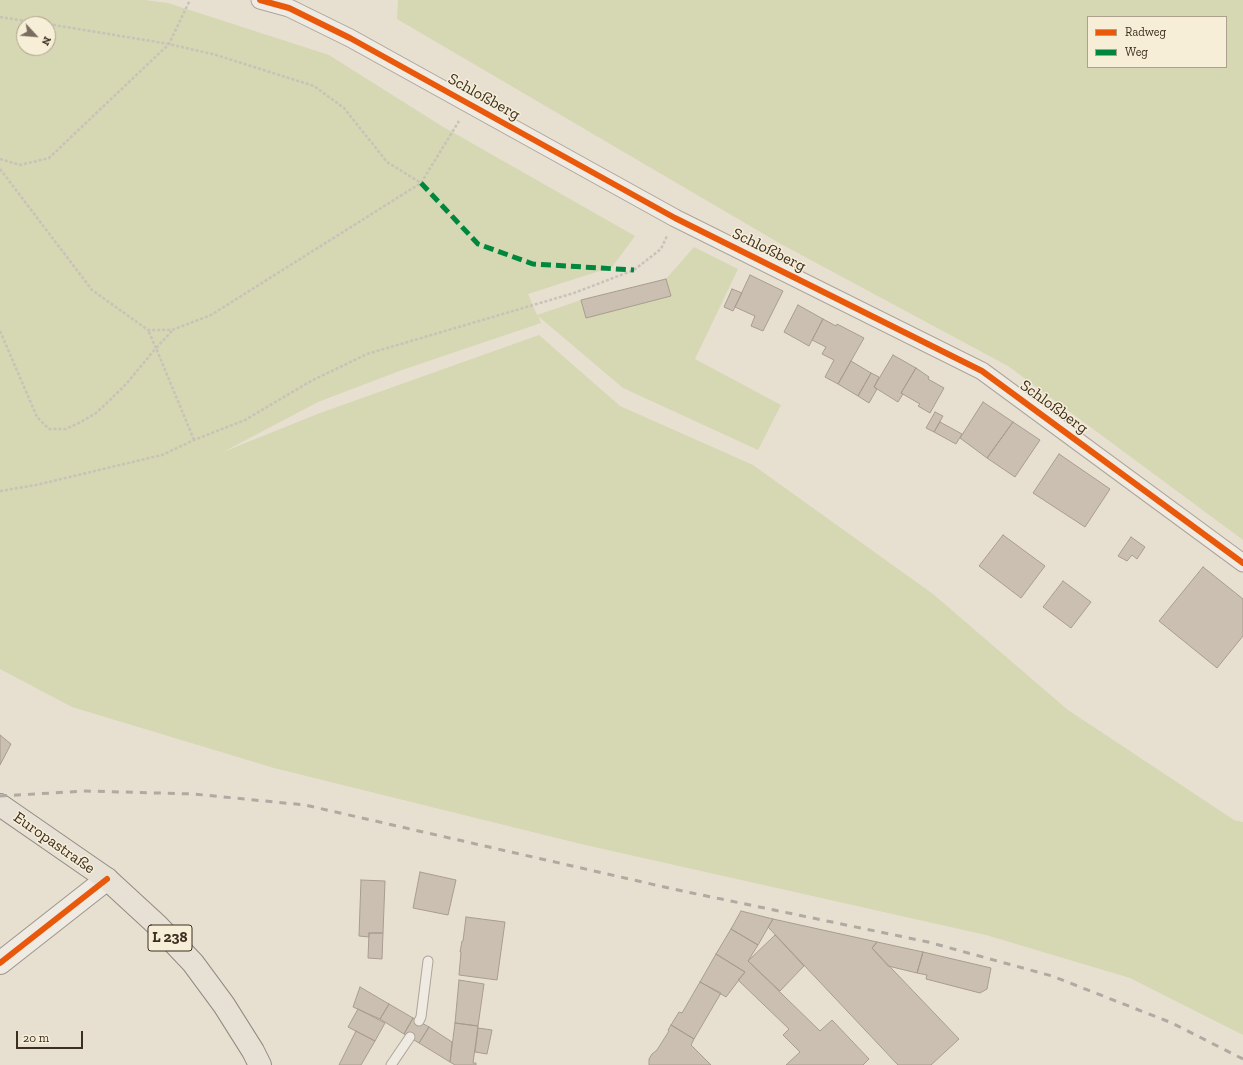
<!DOCTYPE html>
<meta charset="utf-8">
<style>
body{margin:0}
#map{position:relative;width:1243px;height:1065px;overflow:hidden;background:#e7e0d1;font-family:"Zilla Slab",serif}
canvas{display:block}
.legend{position:absolute;left:1087px;top:16px;width:140px;height:52px;box-sizing:border-box;background:#f7eed8;border:1px solid #ada18e;margin:0;padding:5px 7px;list-style:none;font-size:12px;color:#3d2e20}
.legend li{display:flex;align-items:center;gap:8px;height:20px}
.legend b{width:20px;border:1px solid #ada18e}
.north{position:absolute;left:16px;top:16px;width:40px;height:40px;box-sizing:border-box;background:#f7eed8;border:1px solid #ada18e;border-radius:50%;rotate:116deg;font-size:11px;font-weight:700;line-height:16px;text-align:center;color:#3d2e20}
.north::after{content:'';display:block;margin:auto;width:14px;height:18px;background:#786c5e;clip-path:polygon(50% 0,100% 100%,50% 72%,0 100%)}
.scale{position:absolute;left:16px;top:1031px;width:67px;height:18px;box-sizing:border-box;border:2px solid #3d2e20;border-top:0;padding-left:5px;font-size:12px;line-height:14px;white-space:nowrap;color:#3d2e20;-webkit-text-stroke:3px #f7eed8;paint-order:stroke}
</style>
<div id="map">
<canvas width="1243" height="1065"></canvas>
<ul class="legend">
<li><b style="height:5px;background:#e8590c"></b>Radweg</li>
<li><b style="height:5px;background:#00873e"></b>Weg</li>
</ul>
<div class="north">N</div>
<div class="scale">20 m</div>
</div>
<script>
const ctx = document.querySelector('canvas').getContext('2d');
ctx.lineJoin = 'round';
function paint(path, color) { ctx.fillStyle = color; ctx.fill(path, 'evenodd'); }
const poly = rows => new Path2D(rows.map(r => 'M' + r).join(''));
function trace(path, color, width, dash) { ctx.strokeStyle = color; ctx.lineWidth = width; ctx.lineCap = dash ? 'butt' : 'round'; ctx.setLineDash(dash || []); ctx.stroke(path); }
function label(font, color, halo, rows, align = 'center') {
  ctx.font = font + ' "Zilla Slab",serif'; ctx.lineWidth = 3; ctx.setLineDash([]); ctx.textBaseline = 'middle'; ctx.strokeStyle = halo; ctx.fillStyle = color; for (const [text, x, y, turn = 0] of rows) {
    ctx.save(); ctx.translate(x, y); ctx.rotate((+turn || 0) * Math.PI / 180); ctx.textAlign = isNaN(turn) ? turn : align; if (halo) ctx.strokeText(text, 0, 0); ctx.fillText(text, 0, 0); ctx.restore();
  }
}
paint(poly([
 [0,0,145,0,168,3,329,55,440,125,635,236,612,267,528,294,537,315,581,300,666,279,694,247,738,269,695,359,781,405,758,450,623,388,538,316,541,323,402,370,318,402,223,452,320,413,539,335,620,406,753,465,933,594,1068,710,1234,820,1243,822,1243,1035,1130,978,986,935,581,844,274,768,72,707,0,669],
 [24,24,48,24,48,48,24,48],
 [398,0,1243,0,1243,540,1008,366,779,243,397,19],
 [1088,17,1226,17,1226,67,1088,67]
]), '#d6d7b3');
const building = poly([
 [750,275,783,291,763,331,751,326,755,316,735,307,750,275],
 [666,279,671,296,586,318,581,300,666,279],
 [732,289,742,293,733,311,724,307,732,289],
 [798,305,823,319,809,346,784,332,798,305],
 [823,319,836,326,837,324,864,338,838,384,825,377,834,360,822,354,826,347,812,340,823,319],
 [893,355,916,368,901,393,903,394,898,402,874,387,893,355],
 [851,361,871,373,858,396,838,384,851,361],
 [916,368,929,377,928,379,944,388,930,413,918,406,920,404,901,393,916,368],
 [871,373,879,377,874,387,877,389,869,403,858,396,871,373],
 [983,402,1013,422,987,458,960,438,983,402],
 [935,412,943,416,934,432,926,428,935,412],
 [940,422,962,434,956,444,934,432,940,422],
 [1013,422,1040,440,1015,477,987,458,1013,422],
 [1059,454,1110,489,1085,527,1033,493,1059,454],
 [1003,535,1045,566,1021,598,979,566,1003,535],
 [1131,537,1145,547,1137,559,1132,555,1127,561,1118,556,1131,537],
 [1203,567,1243,599,1243,636,1217,668,1159,621,1203,567],
 [1063,581,1091,602,1071,628,1043,607,1063,581],
 [0,735,11,744,0,765,0,735],
 [420,872,456,880,448,915,413,908,420,872],
 [361,880,385,881,383,933,369,933,369,937,359,936,361,880],
 [741,911,773,919,758,945,731,929,741,911],
 [466,917,505,922,497,980,459,975,461,952,460,952,462,941,463,941,466,917],
 [773,919,877,942,872,948,959,1039,931,1065,898,1065,768,927,773,919],
 [731,929,758,945,748,961,820,1031,832,1020,869,1059,863,1065,786,1065,800,1052,783,1035,789,1029,738,980,745,972,716,954,731,929],
 [369,933,383,933,382,959,368,958,369,933],
 [775,935,804,966,780,991,748,961,775,935],
 [877,942,923,952,917,973,888,966,872,948,877,942],
 [923,952,991,968,987,989,980,993,926,979,927,975,917,973,923,952],
 [716,954,745,972,726,997,700,982,716,954],
 [459,980,484,984,478,1026,455,1023,459,980],
 [700,982,721,993,694,1039,671,1025,679,1012,682,1013,700,982],
 [360,987,389,1004,380,1019,353,1007,360,987],
 [389,1004,413,1018,404,1034,380,1019,389,1004],
 [358,1009,385,1023,375,1041,348,1027,358,1009],
 [413,1018,429,1027,419,1043,404,1034,413,1018],
 [455,1023,478,1026,473,1063,476,1063,476,1065,455,1065,450,1062,455,1023],
 [671,1025,694,1039,691,1045,711,1065,649,1065,649,1059,652,1054,657,1050,669,1031,668,1030,671,1025],
 [429,1027,452,1042,450,1062,419,1043,429,1027],
 [478,1028,492,1030,487,1054,475,1052,478,1028],
 [356,1031,375,1041,361,1065,339,1065,356,1031]
]);
paint(building, '#cbbfb2');
trace(building, '#a89c90', 1);
const lane = poly([
 [419,1021,421,1017,428,961],
 [391,1065,410,1037]
]);
const street = poly([
 [260,0,289,8,350,38,675,218,982,371,1243,563]
]);
const secondary = poly([
 [0,963,107,879]
]);
const primary = poly([
 [0,805,107,879,157,925,193,963,224,1005,253,1051,260,1065]
]);
trace(lane, '#ada599', 11);
trace(street, '#ada599', 19);
trace(secondary, '#9c958a', 24);
trace(primary, '#928b80', 24);
trace(poly([
 [0,17,46,24],
 [48,24,169,44,216,55,314,86,344,108,387,162,421,183,459,121],
 [0,159,20,165,49,158,169,44,190,0],
 [0,169,92,290,148,330,172,330,211,315,421,183],
 [0,331,37,417,49,429,66,429,81,422,96,413,109,401,127,383,156,348,148,330],
 [172,331,156,348,194,440],
 [0,491,36,485,162,455,194,440,245,420,311,381,367,354,574,293,634,270,661,249,667,236]
]), '#c8c2b9', 2.5, [3, 2]);
trace(lane, '#efebe3', 9);
trace(street, '#efebe3', 17);
trace(secondary, '#efebe3', 22);
trace(primary, '#e6e1d4', 22);
trace(poly([
 [0,796,86,791,194,794,305,805,673,889,928,942,1052,976,1172,1023,1243,1059]
]), '#afaaa2', 3, [7, 7]);
trace(poly([
 [421,183,478,244,533,264,634,270]
]), '#00873e', 5, [10, 5]);
trace(poly([
 [260,0,289,8,350,38,675,218,982,371,1243,563],
 [0,963,107,879]
]), '#e8590c', 6);
for (const [x, y, w] of [
 [170,938,44]
]) { const box = new Path2D(); box.roundRect(x - w / 2, y - 13, w, 26, 3); ctx.fillStyle = '#f7eed8'; ctx.fill(box); trace(box, '#3d2e20', 1); }
label('bold 15px', '#3d2e20', null, [
 ["L 238",170,938]
]);
label('16px', '#3d2e20', '#f7eed8', [
 ["Schloßberg",484,97,29],
 ["Schloßberg",769,250,26],
 ["Schloßberg",1054,407,36],
 ["Europastraße",54,843,35]
]);
</script>
